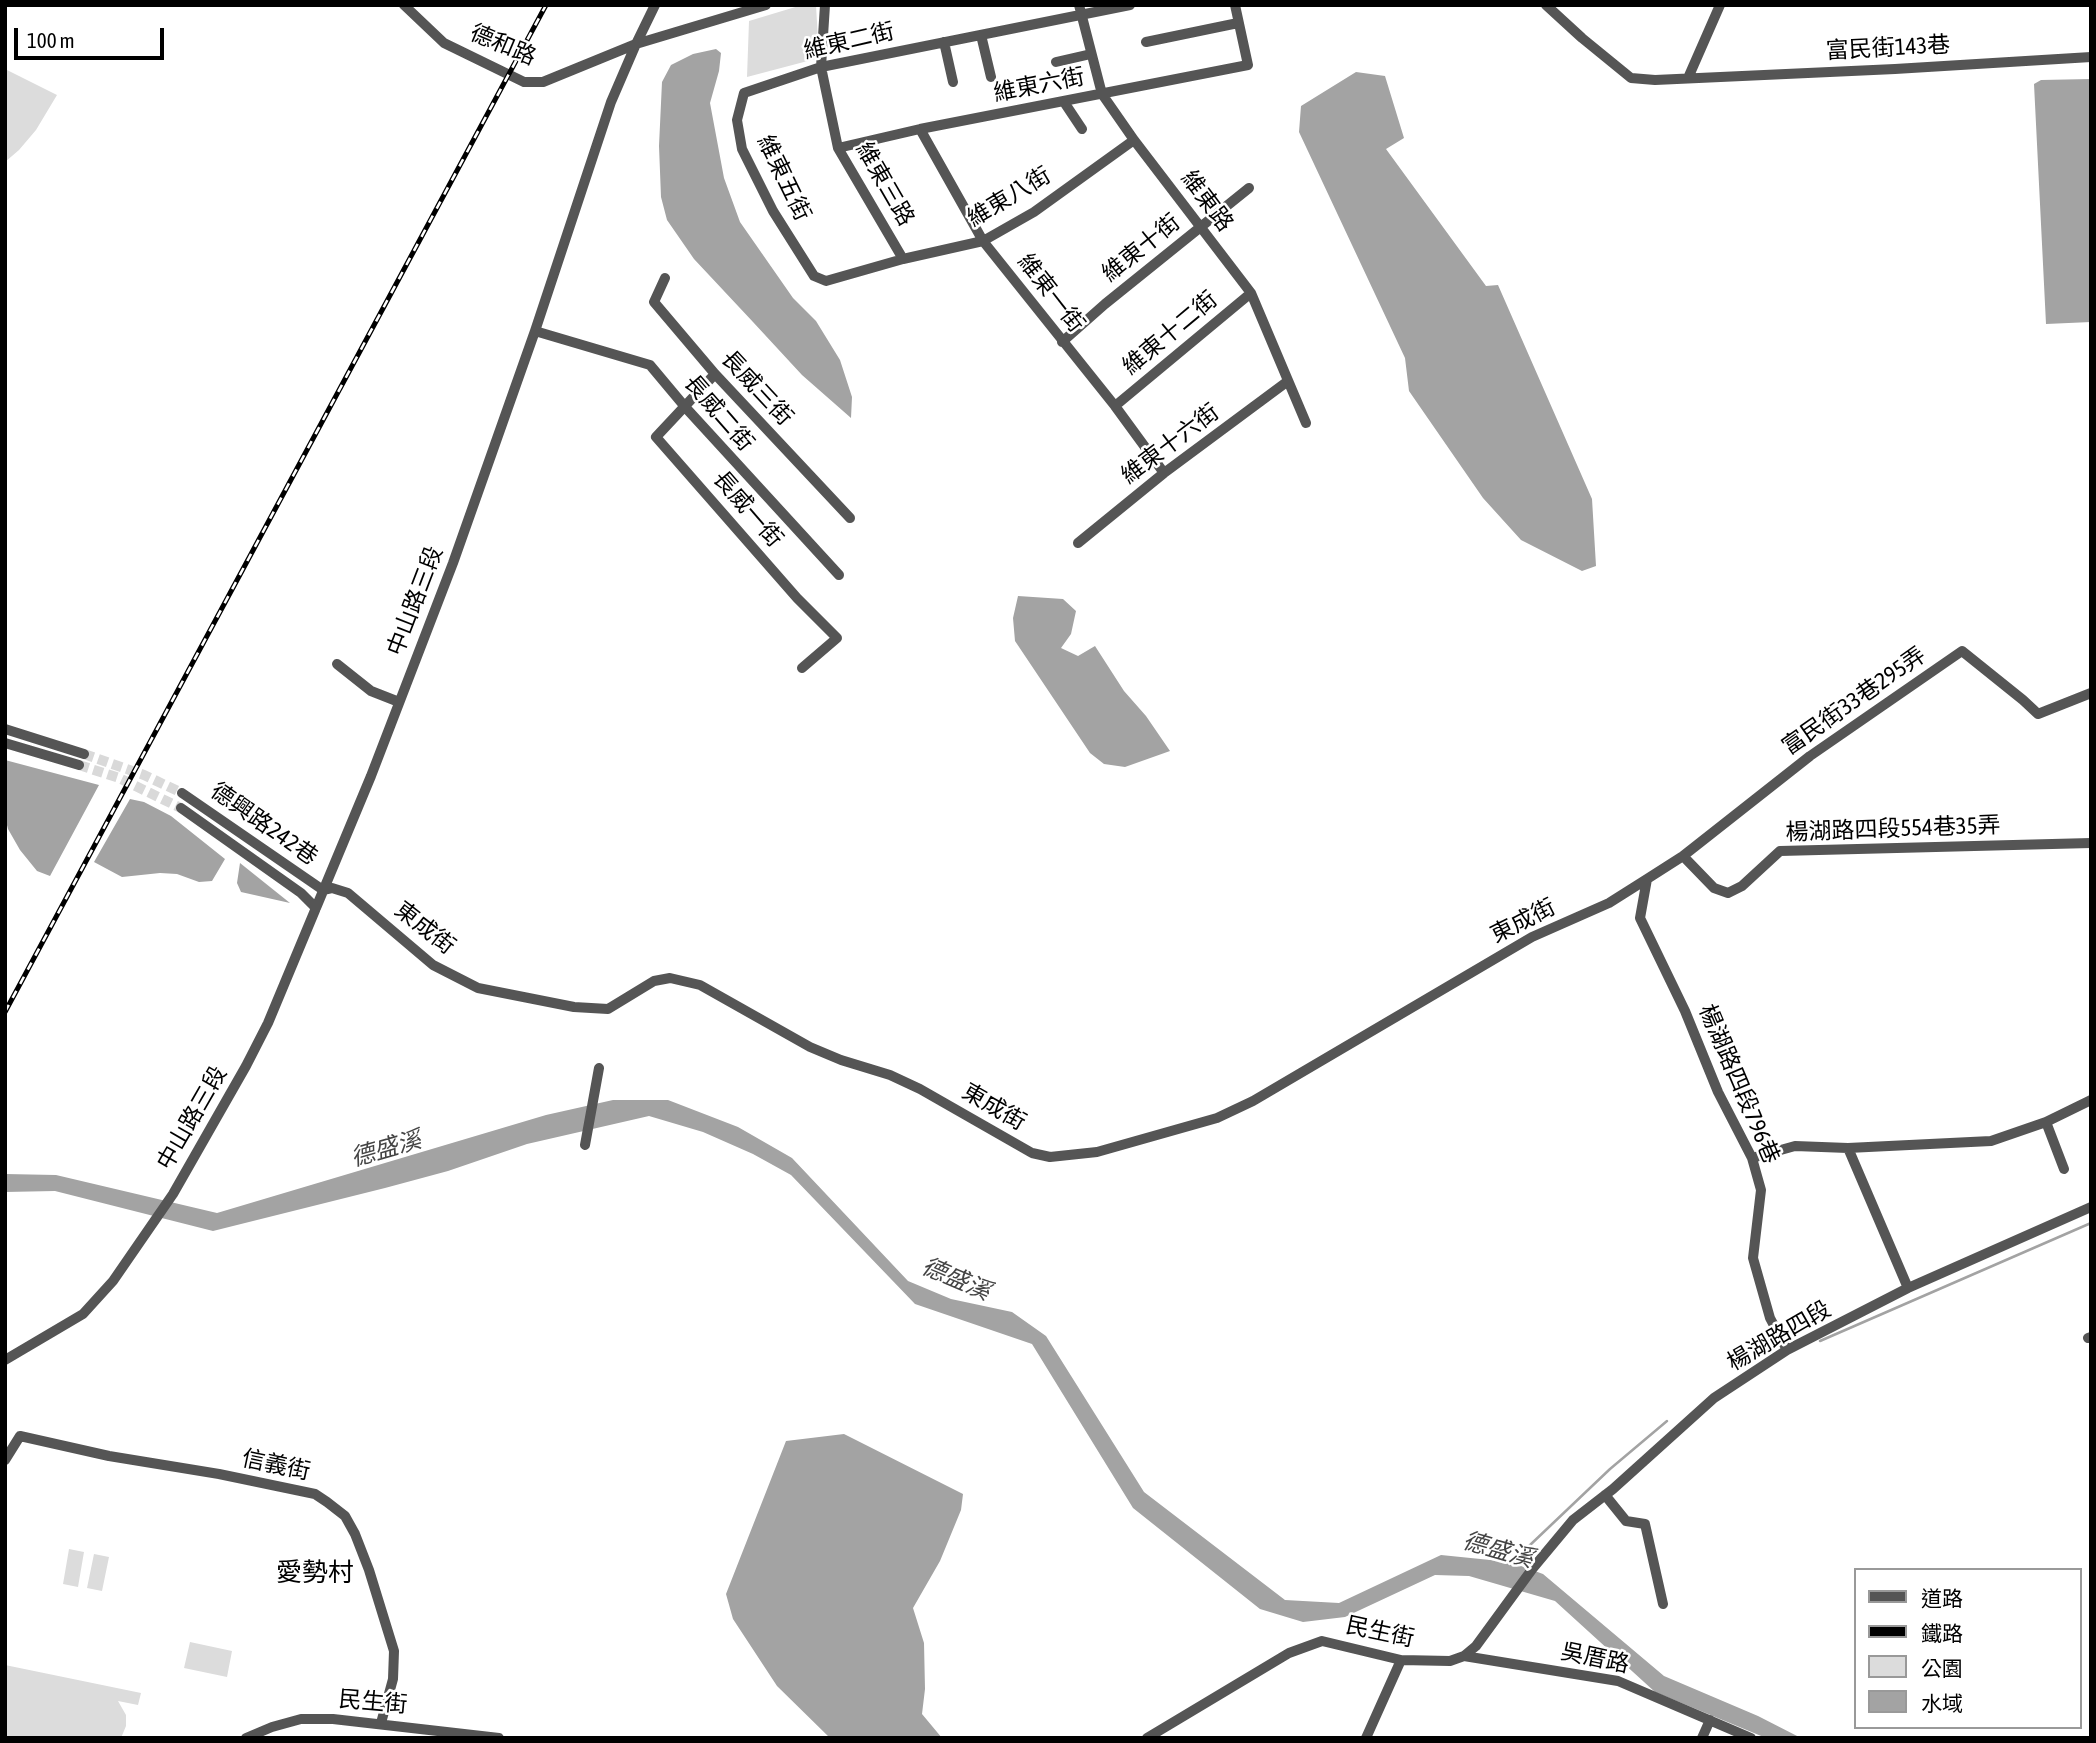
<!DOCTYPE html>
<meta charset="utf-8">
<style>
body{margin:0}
#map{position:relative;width:2096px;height:1743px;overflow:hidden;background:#fff;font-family:"Asap Condensed","Noto Sans TC",sans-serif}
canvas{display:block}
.frame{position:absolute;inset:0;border:7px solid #000;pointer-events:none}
.legend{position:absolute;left:1854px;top:1568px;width:228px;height:161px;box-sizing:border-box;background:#fff;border:2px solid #999;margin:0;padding:9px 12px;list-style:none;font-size:21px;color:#000}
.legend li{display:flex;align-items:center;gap:14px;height:35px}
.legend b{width:35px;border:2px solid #999}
.scale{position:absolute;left:14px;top:28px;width:150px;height:32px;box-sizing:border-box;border:4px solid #000;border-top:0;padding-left:9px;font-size:21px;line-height:24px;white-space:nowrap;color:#000;-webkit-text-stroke:5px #fff;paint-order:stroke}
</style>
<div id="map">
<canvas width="2096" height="1743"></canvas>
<div class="frame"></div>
<ul class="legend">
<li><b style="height:9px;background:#555"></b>道路</li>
<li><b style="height:9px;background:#000"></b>鐵路</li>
<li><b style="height:19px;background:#dcdcdc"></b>公園</li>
<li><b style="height:19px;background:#a3a3a3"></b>水域</li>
</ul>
<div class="scale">100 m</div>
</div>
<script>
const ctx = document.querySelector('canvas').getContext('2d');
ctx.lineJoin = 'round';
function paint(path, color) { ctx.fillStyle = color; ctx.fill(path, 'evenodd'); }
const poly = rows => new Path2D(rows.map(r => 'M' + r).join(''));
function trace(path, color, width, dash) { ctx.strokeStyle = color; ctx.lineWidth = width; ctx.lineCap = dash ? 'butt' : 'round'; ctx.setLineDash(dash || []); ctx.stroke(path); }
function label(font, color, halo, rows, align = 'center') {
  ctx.font = font + ' "Asap Condensed","Noto Sans TC",sans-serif'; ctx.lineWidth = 5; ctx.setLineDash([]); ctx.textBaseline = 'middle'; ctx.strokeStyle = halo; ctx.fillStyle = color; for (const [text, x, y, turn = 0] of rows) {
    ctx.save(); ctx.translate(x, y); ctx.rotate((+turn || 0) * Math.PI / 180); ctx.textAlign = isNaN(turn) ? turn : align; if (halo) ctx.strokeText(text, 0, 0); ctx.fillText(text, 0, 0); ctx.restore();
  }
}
paint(poly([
 [802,5,816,5,819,58,747,77,749,21],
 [5,69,57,95,36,130,19,150,5,162],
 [69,1549,84,1552,78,1587,63,1584],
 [94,1554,109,1557,102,1591,87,1588],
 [190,1642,232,1651,227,1677,184,1668],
 [5,1665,141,1693,138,1705,118,1701,126,1715,126,1726,121,1738,5,1738]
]), '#dcdcdc');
paint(poly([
 [716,49,721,53,719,71,710,103,724,178,740,222,793,298,816,321,840,360,852,397,851,418,802,375,753,322,694,259,667,220,661,197,659,146,662,82,671,65,693,54],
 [1356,72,1385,76,1404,138,1386,149,1486,286,1498,285,1592,499,1596,566,1582,571,1521,540,1483,498,1409,391,1405,358,1299,132,1301,106],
 [2091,79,2091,322,2046,324,2034,84,2041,80],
 [1018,596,1063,599,1076,611,1071,634,1061,648,1078,656,1095,646,1124,691,1146,716,1170,751,1125,767,1104,764,1090,753,1015,641,1013,618],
 [5,760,99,785,50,876,37,871,20,850,8,829,5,817],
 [130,799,144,802,171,816,225,859,212,881,199,882,177,874,160,873,122,877,94,862],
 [240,863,290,903,241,892,237,883],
 [613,1100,668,1100,738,1127,792,1158,908,1281,951,1299,1012,1312,1046,1336,1144,1492,1285,1600,1339,1603,1441,1555,1510,1562,1543,1574,1664,1676,1758,1716,1801,1738,1766,1738,1655,1692,1555,1601,1469,1576,1435,1575,1345,1617,1303,1622,1260,1609,1133,1508,1032,1344,915,1304,791,1175,753,1154,703,1132,649,1116,527,1144,448,1171,385,1188,213,1231,55,1191,5,1192,5,1174,56,1175,217,1213,546,1115],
 [844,1434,963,1494,961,1510,940,1561,913,1608,924,1643,925,1689,922,1714,942,1738,830,1738,777,1686,733,1619,726,1594,786,1441]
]), '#a3a3a3');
trace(poly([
 [1820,1341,2091,1223],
 [1509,1565,1610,1469,1667,1421]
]), '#a3a3a3', 2.5);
trace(poly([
 [84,754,144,775,182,793],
 [79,765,119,778,181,808]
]), '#d9d9d9', 10, [10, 5]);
trace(poly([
 [404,5,444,43,524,82,543,82,636,44,766,5],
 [825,5,821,67,838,148,903,259],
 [1079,5,1102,94,1134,140,1251,293,1306,423],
 [1130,5,821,67,744,93,737,120,742,149,773,211,814,276,826,281,903,259,983,241,1034,212,1134,140],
 [1546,5,1582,38,1631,78,1655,80,1895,69,2091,57],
 [981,35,991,77],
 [944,42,953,82],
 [1146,42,1238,23],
 [1056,62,1091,54],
 [1688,78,1720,5],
 [1064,102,1082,129],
 [920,129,983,241,1115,406,1164,473],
 [838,148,920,129,1248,65,1235,5],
 [665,278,654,302,715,374,850,518],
 [535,331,650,365,686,408,839,575],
 [1062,342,1105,304,1249,188],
 [715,374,656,437,797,598,837,638,802,668],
 [1115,406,1251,293],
 [1078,543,1164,473,1288,381],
 [337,664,371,691,399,702],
 [5,729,84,754],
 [5,743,79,765],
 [182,793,323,890,332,888,348,893,433,965,478,988,574,1007,608,1009,654,981,670,978,700,985,810,1047,841,1060,890,1075,920,1089,1032,1153,1050,1157,1097,1152,1217,1118,1253,1101,1532,937,1609,903,1647,879,1683,856,1810,756,1962,651,2023,700,2038,714,2091,693],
 [181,808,301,893,316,908],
 [1683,856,1714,888,1728,893,1742,886,1780,851,2091,843],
 [1647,879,1640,918,1685,1011,1718,1092,1752,1158,1761,1190,1753,1258,1770,1318,1787,1350],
 [2046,1122,2064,1169],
 [585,1145,599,1068],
 [1848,1148,1908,1288],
 [1752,1158,1795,1146,1848,1148,1991,1141,2046,1122,2091,1100],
 [2088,1338,2091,1337],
 [5,1360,83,1314,113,1281,173,1194,246,1066,268,1023,371,776,453,563,535,331,611,102,636,44,655,5],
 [5,1460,20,1436,109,1456,219,1474,315,1494,327,1502,345,1516,355,1534,369,1570,394,1651,393,1679,381,1723],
 [1605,1495,1626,1521,1645,1524,1663,1604],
 [1464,1656,1618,1681,1751,1738],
 [246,1738,272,1727,301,1719,333,1719,499,1738],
 [1147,1738,1289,1653,1322,1641,1401,1660,1450,1661,1464,1656,1476,1646,1533,1568,1573,1520,1613,1489,1714,1398,1787,1350,1908,1288,2091,1207],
 [1366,1738,1401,1660],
 [1702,1738,1710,1720]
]), '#555', 10);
const rail = poly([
 [5,1012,546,5]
]);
trace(rail, '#000', 5);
trace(rail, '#fff', 2.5, [8]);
label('23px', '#000', '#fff', [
 ["維東二街",849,41,-13],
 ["德和路",503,45,23],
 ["富民街143巷",1888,48,-3],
 ["維東六街",1039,85,-11],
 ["維東五街",784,178,64],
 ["維東三路",885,184,60],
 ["維東八街",1009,197,-31],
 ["維東路",1207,201,53],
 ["維東十街",1141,248,-39],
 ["維東一街",1051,293,52],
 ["維東十二街",1170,333,-40],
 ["長威三街",757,388,47],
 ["長威二街",719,413,49],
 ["維東十六街",1170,444,-37],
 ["長威一街",748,509,49],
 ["中山路三段",415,601,-69],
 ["富民街33巷295弄",1854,701,-35],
 ["德興路242巷",264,824,35],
 ["楊湖路四段554巷35弄",1893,829,-2],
 ["東成街",1523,921,-27],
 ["東成街",425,928,38],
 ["楊湖路四段796巷",1739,1084,67],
 ["東成街",994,1107,30],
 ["中山路三段",192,1118,-60],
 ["楊湖路四段",1779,1336,-30],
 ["信義街",276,1465,12],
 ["民生街",1380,1632,12],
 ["吳厝路",1595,1658,12],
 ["民生街",373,1702,5]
]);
label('italic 24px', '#444', '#fff', [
 ["德盛溪",386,1149,-16],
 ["德盛溪",956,1279,23],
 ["德盛溪",1498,1550,16]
]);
label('26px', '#000', '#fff', [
 ["愛勢村",315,1573]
]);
</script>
